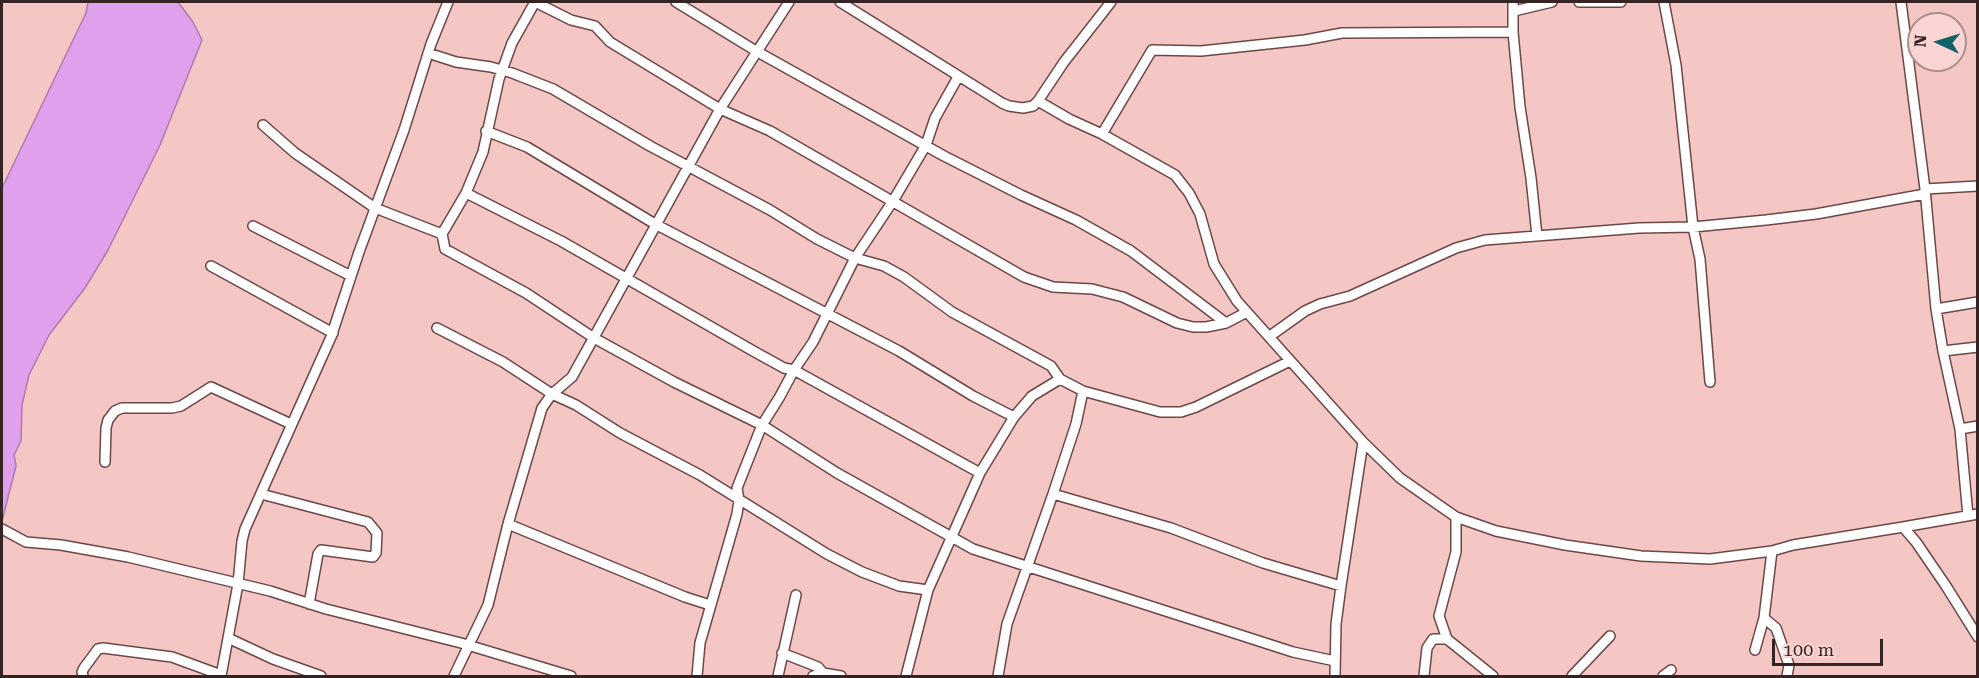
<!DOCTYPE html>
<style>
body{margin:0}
#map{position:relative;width:1979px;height:678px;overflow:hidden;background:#f4c6c4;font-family:"Roboto Serif",serif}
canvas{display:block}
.frame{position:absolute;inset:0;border:3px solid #362424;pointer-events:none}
.north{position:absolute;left:1907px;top:12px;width:60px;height:60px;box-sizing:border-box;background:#fbd5d3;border:2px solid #ac8e8d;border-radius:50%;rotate:274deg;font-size:16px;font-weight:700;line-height:24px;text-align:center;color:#362424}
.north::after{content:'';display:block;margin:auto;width:21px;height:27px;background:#126267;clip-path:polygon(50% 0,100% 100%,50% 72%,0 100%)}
.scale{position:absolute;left:1772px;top:639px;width:111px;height:27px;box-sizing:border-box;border:3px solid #362424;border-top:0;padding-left:8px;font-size:18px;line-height:21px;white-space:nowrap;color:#362424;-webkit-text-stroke:4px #fbd5d3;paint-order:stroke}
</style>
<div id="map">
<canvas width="1979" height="678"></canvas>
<div class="frame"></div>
<div class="north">N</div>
<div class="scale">100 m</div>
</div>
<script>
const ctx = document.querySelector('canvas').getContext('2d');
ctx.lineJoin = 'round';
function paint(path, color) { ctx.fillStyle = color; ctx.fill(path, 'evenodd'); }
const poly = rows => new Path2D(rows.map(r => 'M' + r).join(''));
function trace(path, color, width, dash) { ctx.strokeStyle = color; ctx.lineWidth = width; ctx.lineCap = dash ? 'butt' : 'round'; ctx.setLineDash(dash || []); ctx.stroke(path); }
const water = poly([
 [88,2,178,2,193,22,202,40,160,145,108,250,85,288,49,335,29,375,22,405,21,441,14,455,16,466,2,521,2,188,86,13,88,2]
]);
paint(water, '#e0a0eb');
trace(water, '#ad7baf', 1.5);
const street = poly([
 [535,2,571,20,595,26,610,42,720,109,770,131,1024,277,1053,287,1092,289,1123,297,1177,323,1193,327,1206,327,1226,323,1247,312],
 [676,2,756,51,944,156,1021,195,1076,220,1131,251,1226,323],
 [840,2,1002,103,1009,106,1023,108,1033,106,1038,101,1064,62,1111,2],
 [1513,2,1513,32,1520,107,1531,178,1537,236],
 [1579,2,1621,2],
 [1664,2,1676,65,1693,227,1700,259,1710,382],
 [1901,2,1925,189,1936,309,1978,302],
 [1514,11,1552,2],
 [428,53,456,62,491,67,512,73,553,89,650,146,770,210,817,239,855,258,884,266,904,277,952,312,1051,366,1060,379,1083,391,1160,412,1181,412,1196,407,1290,361],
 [1038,101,1069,119,1102,134,1175,175,1189,193,1200,214,1214,264,1237,301,1363,442,1400,478,1456,517,1496,531,1565,545,1641,556,1710,559,1772,551,1793,545,1903,527,1916,542,1946,586,1978,637],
 [263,125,295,153,375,208,442,234,466,193,483,152,499,79,512,43,535,2],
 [486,131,527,147,655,224,899,351,973,396,1014,417],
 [1102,134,1152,50,1201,51,1305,40,1342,33,1513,32],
 [1925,189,1978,186],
 [466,193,561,241,755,352,784,368,794,370,980,473],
 [253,226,351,276],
 [442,234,445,249,526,293,594,338,674,382,762,425,837,473,973,549,1293,652,1335,661],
 [211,266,333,333],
 [1936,309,1943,351,1960,429,1968,516],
 [437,328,503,362,552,394,576,405,620,433,700,475,827,554,862,572,899,586,928,590],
 [1270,336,1305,311,1320,304,1350,296,1456,248,1485,240,1639,228,1693,227,1766,220,1816,214,1925,194],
 [1943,351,1978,347],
 [1960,429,1978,426],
 [105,462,106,428,108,420,115,411,122,408,172,408,181,406,211,387,291,424],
 [261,494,368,522,377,533,376,553,373,557,321,550,318,554,309,604],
 [1053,494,1171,528,1263,563,1341,586],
 [508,524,685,597,710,605],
 [1903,527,1978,514],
 [2,529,26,542,61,545,128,557,270,591,326,609,461,643,571,676],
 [1772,551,1764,618,1776,628,1789,665,1787,676],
 [228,638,273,659,321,676],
 [1447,639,1493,676],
 [1755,650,1764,618],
 [782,653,818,667,823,673],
 [83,676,82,672,84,668,98,649,103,648,172,657,221,675],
 [221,676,238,584,242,541,245,529,331,337,359,252,404,130,431,44,448,2],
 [454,676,488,605,508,524,542,408,552,394,572,377,720,109,789,2],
 [697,676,700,643,737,514,739,500,737,488,762,425,779,398,794,370,813,342,855,258,893,201,926,145,935,118,958,77],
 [778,676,796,595],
 [813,676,823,673,841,676],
 [906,676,928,590,980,473,1014,417,1032,396,1060,379],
 [998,676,1007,624,1053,494,1076,424,1083,391],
 [1335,676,1336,624,1341,586,1363,442],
 [1424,676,1427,648,1433,639,1447,639,1439,616,1456,552,1456,517],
 [1572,676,1610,636],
 [1663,676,1671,670]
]);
trace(street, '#6d4746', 12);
trace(street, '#fff', 9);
</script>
